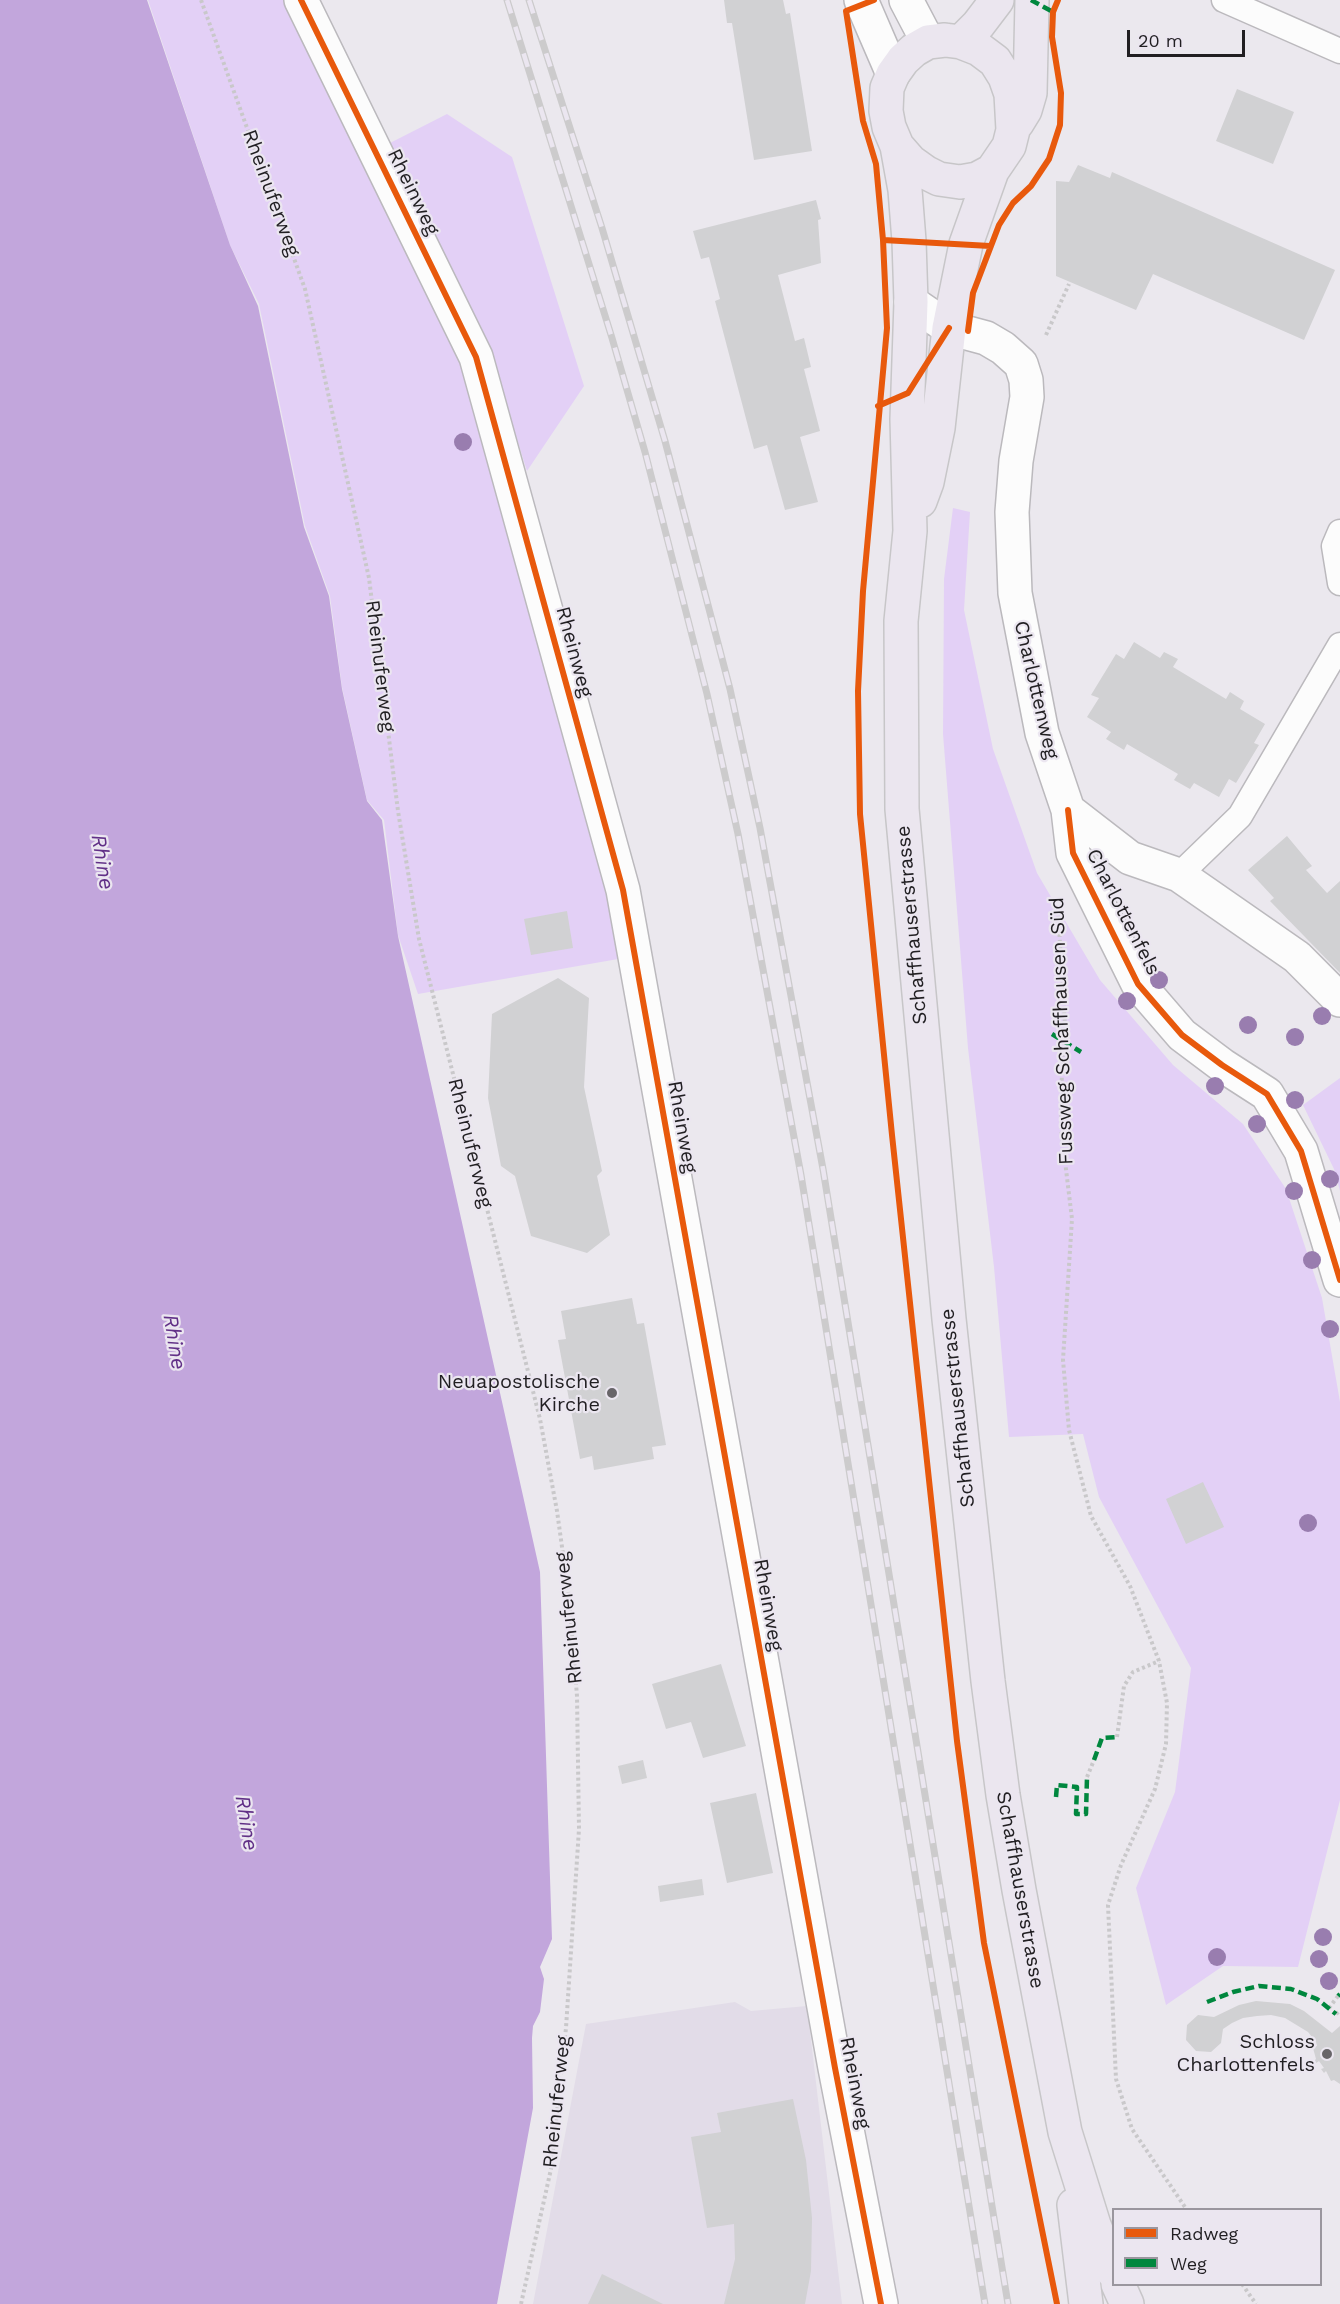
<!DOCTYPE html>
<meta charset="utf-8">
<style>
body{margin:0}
#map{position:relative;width:1340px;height:2304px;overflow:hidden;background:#ebe8ee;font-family:"Work Sans",sans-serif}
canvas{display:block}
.legend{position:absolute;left:1112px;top:2208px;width:210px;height:78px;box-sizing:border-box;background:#ebe6f0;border:2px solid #9a969e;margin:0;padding:8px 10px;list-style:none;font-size:18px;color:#211f22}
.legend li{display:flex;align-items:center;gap:12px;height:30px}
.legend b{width:30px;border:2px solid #9a969e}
.scale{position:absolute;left:1127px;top:30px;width:118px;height:27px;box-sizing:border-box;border:3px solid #211f22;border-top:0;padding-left:8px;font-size:18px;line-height:21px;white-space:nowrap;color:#211f22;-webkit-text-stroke:4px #ebe6f0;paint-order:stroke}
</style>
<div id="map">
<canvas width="1340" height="2304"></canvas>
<ul class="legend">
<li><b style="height:8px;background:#e8590c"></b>Radweg</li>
<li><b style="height:8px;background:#00873e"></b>Weg</li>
</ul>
<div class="scale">20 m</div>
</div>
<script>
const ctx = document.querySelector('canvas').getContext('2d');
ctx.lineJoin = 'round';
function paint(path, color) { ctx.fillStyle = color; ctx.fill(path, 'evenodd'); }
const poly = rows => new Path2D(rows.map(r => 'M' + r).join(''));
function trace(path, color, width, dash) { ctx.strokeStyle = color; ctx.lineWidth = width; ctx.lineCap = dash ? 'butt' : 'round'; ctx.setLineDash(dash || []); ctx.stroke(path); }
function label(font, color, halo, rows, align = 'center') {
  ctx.font = font + ' "Work Sans",sans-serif'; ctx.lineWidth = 4.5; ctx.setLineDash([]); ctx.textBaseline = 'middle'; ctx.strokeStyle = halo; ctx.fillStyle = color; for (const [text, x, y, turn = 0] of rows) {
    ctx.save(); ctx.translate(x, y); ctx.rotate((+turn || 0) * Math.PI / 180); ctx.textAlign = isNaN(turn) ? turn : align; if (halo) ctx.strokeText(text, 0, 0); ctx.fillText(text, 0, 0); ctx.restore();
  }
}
paint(poly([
 [735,2002,751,2011,807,2006,842,2304,533,2304,586,2024]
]), '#e2dce8');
paint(poly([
 [148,0,309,0,485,350,641,955,418,994,398,935,384,820,367,800,342,687,330,596,305,526,259,304,230,245],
 [447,114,512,157,584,386,527,471,488,348,390,143],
 [953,508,970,512,964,610,993,749,1037,873,1100,980,1173,1065,1243,1124,1286,1189,1322,1298,1340,1402,1340,1800,1298,1967,1223,1966,1166,2005,1136,1888,1175,1792,1191,1668,1099,1497,1083,1434,1009,1437,994,1267,968,1048,943,734,944,579],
 [1340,1078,1340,1191,1334,1169,1303,1105]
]), '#e3d0f6');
paint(poly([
 [0,0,147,0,230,245,258,306,304,527,329,596,342,689,367,801,382,820,398,936,540,1572,552,1939,540,1967,544,1979,540,2012,533,2026,532,2038,533,2108,497,2304,0,2304]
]), '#c2a6dc');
paint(poly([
 [724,0,783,0,786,14,790,13,812,151,754,160,732,23,727,23],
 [1237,89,1294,112,1273,164,1216,141],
 [1078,165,1110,178,1112,172,1335,270,1304,340,1153,274,1136,310,1056,276,1056,181,1069,182],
 [816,200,821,219,818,220,821,263,778,275,795,341,804,338,811,367,804,369,820,431,800,437,818,502,785,510,767,445,754,449,715,301,720,299,709,257,701,259,693,231],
 [1134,642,1160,658,1164,652,1178,659,1173,667,1226,699,1230,692,1244,701,1240,709,1265,724,1254,743,1259,745,1236,783,1229,779,1219,797,1194,783,1190,789,1174,780,1178,774,1127,744,1124,750,1106,739,1111,732,1087,717,1099,698,1091,695,1116,654,1124,659],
 [1287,836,1312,866,1306,870,1327,893,1340,881,1340,973,1270,901,1274,898,1248,870],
 [567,911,573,948,531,955,524,919],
 [558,978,589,998,584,1087,602,1171,597,1176,610,1235,587,1253,531,1236,515,1176,501,1166,488,1098,492,1014],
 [632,1298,637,1324,644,1323,666,1445,652,1447,654,1459,594,1470,592,1456,580,1459,558,1340,566,1339,561,1311],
 [1203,1482,1224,1527,1186,1544,1166,1499],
 [721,1664,746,1746,703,1758,691,1722,666,1729,652,1684],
 [643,1760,647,1778,622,1784,618,1766],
 [756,1793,773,1873,727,1883,710,1803],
 [702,1879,704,1895,660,1902,658,1886],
 [1256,2001,1290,2004,1304,2011,1332,2033,1340,2026,1340,2084,1334,2080,1331,2081,1326,2071,1324,2073,1321,2069,1324,2068,1319,2061,1316,2063,1315,2060,1316,2059,1313,2048,1317,2046,1316,2042,1308,2032,1285,2018,1271,2015,1257,2016,1243,2018,1232,2023,1223,2029,1221,2043,1211,2052,1196,2051,1186,2040,1187,2025,1198,2015,1214,2017,1239,2005],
 [793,2099,806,2160,812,2218,811,2271,805,2304,724,2304,735,2259,734,2224,707,2228,691,2137,721,2132,717,2113],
 [602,2274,663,2304,588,2304]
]), '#d1d1d3');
const service = poly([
 [1224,0,1340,51],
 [1340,532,1334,546,1340,583],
 [1179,875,1240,816,1340,645]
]);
const minor = poly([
 [301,0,476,357,623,890,835,2068,881,2304],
 [911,302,949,328,986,338,1003,348,1021,364,1026,380,1027,397,1016,461,1012,512,1015,593,1042,733,1068,810,1130,858,1179,875,1297,957,1340,1000],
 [1068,810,1073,853,1138,984,1182,1035,1222,1065,1267,1094,1301,1151,1340,1280]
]);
const tertiary = poly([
 [861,0,893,74],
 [906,0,928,42]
]);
const primary = poly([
 [945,40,961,42,979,49,995,61,1005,77,1011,94,1013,130,1009,146,992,171,977,179,960,182,939,179,925,172,911,162,897,146,889,127,886,111,887,88,893,74,903,60,914,50,928,42,945,40],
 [961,42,978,25,997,0],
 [1017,123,1025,110,1030,93,1032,0],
 [897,146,905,190,909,241,911,302,907,419,910,531,901,621,902,809,949,1319,988,1681,1003,1795,1019,1890,1065,2132,1094,2225,1114,2273],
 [920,501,927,482,938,428,949,328,966,244,992,171],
 [1074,2205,1086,2304],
 [1118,2284,1127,2304]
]);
trace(service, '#bbb9bd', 27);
trace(minor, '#bbb9bd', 36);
trace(tertiary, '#bbb9bd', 36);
trace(primary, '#c7c6c8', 36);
trace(poly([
 [201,0,305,289,369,578,398,811,419,939,540,1419,557,1511,569,1597,577,1696,579,1829,566,2028,551,2169,521,2304],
 [1046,335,1069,284],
 [1058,910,1065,1025,1062,1064,1061,1128,1072,1219,1063,1360,1069,1430,1091,1516,1130,1586,1159,1661,1167,1703,1166,1744,1155,1789,1121,1865,1108,1905,1116,2079,1132,2129,1187,2210],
 [1117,1737,1124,1686,1133,1672,1159,1661],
 [1087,1777,1094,1760],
 [1329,2008,1338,1996],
 [1336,2014,1340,2011],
 [1242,2284,1256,2304]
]), '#c9c8ca', 4, [3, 3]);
trace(service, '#fcfcfc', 24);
trace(minor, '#fcfcfc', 33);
trace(tertiary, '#fcfcfc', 33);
trace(primary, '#ebe6ef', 33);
const rail = poly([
 [507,0,612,338,645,452,707,694,738,834,801,1175,985,2304],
 [529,0,602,228,665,441,730,689,760,828,823,1169,1008,2304]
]);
trace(rail, '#cccbcc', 7);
trace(rail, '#ebe6f0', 4.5, [14]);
trace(poly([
 [1031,0,1053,12],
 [1052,1034,1081,1052],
 [1094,1760,1102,1738,1117,1737],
 [1056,1797,1057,1785,1077,1787,1076,1814,1086,1814,1087,1777],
 [1338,1996,1340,1994],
 [1207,2002,1233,1992,1259,1986,1291,1989,1317,1999,1336,2014]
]), '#00873e', 4.5, [9, 4.5]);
trace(poly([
 [301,0,476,357,623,890,835,2068,881,2304],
 [874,0,846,11,863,121,876,164,883,240,887,328,863,591,858,691,860,814,892,1135,957,1741,984,1943,1057,2304],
 [883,240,990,246],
 [968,331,973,293,999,225,1013,203,1031,186,1049,159,1060,125,1061,93,1052,37,1053,12,1058,0],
 [878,406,908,393,949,328],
 [1068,810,1073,853,1138,984,1182,1035,1222,1065,1267,1094,1301,1151,1340,1280]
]), '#e8590c', 6);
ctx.fillStyle = '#997daf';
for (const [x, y] of [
 [463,442],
 [1159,980],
 [1127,1001],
 [1322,1016],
 [1248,1025],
 [1295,1037],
 [1215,1086],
 [1295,1100],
 [1257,1124],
 [1330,1179],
 [1294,1191],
 [1312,1260],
 [1330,1329],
 [1308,1523],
 [1323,1937],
 [1217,1957],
 [1319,1959],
 [1329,1981]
]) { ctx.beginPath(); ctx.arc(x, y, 9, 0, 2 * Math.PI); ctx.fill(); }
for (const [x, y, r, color] of [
 [612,1393,6,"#686569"],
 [1327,2054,6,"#686569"]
]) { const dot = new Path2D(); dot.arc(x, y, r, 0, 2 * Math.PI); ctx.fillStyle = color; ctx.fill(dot); trace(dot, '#ebe6f0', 2); }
label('20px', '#211f22', '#ebe6f0', [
 ["Rheinweg",413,192,64],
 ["Rheinuferweg",271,193,70],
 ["Rheinweg",574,652,75],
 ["Rheinuferweg",380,666,83],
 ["Charlottenweg",1036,690,77],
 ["Charlottenfels",1123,912,63],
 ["Schaffhauserstrasse",912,925,-95],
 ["Fussweg Schaffhausen Süd",1062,1031,-92],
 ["Rheinweg",682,1127,80],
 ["Rheinuferweg",470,1143,76],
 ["Schaffhauserstrasse",958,1408,-96],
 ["Rheinweg",768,1605,80],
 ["Rheinuferweg",569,1618,-96],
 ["Schaffhauserstrasse",1020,1890,80],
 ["Rheinweg",855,2083,79],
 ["Rheinuferweg",557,2102,-84]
]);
label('20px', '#211f22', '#ebe6f0', [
 ["Neuapostolische",600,1382],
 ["Kirche",600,1405],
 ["Schloss",1315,2042],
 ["Charlottenfels",1315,2065]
], 'right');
label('italic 21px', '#613087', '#ebe6f0', [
 ["Rhine",102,862,81],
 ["Rhine",174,1342,81],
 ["Rhine",246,1823,81]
]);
</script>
